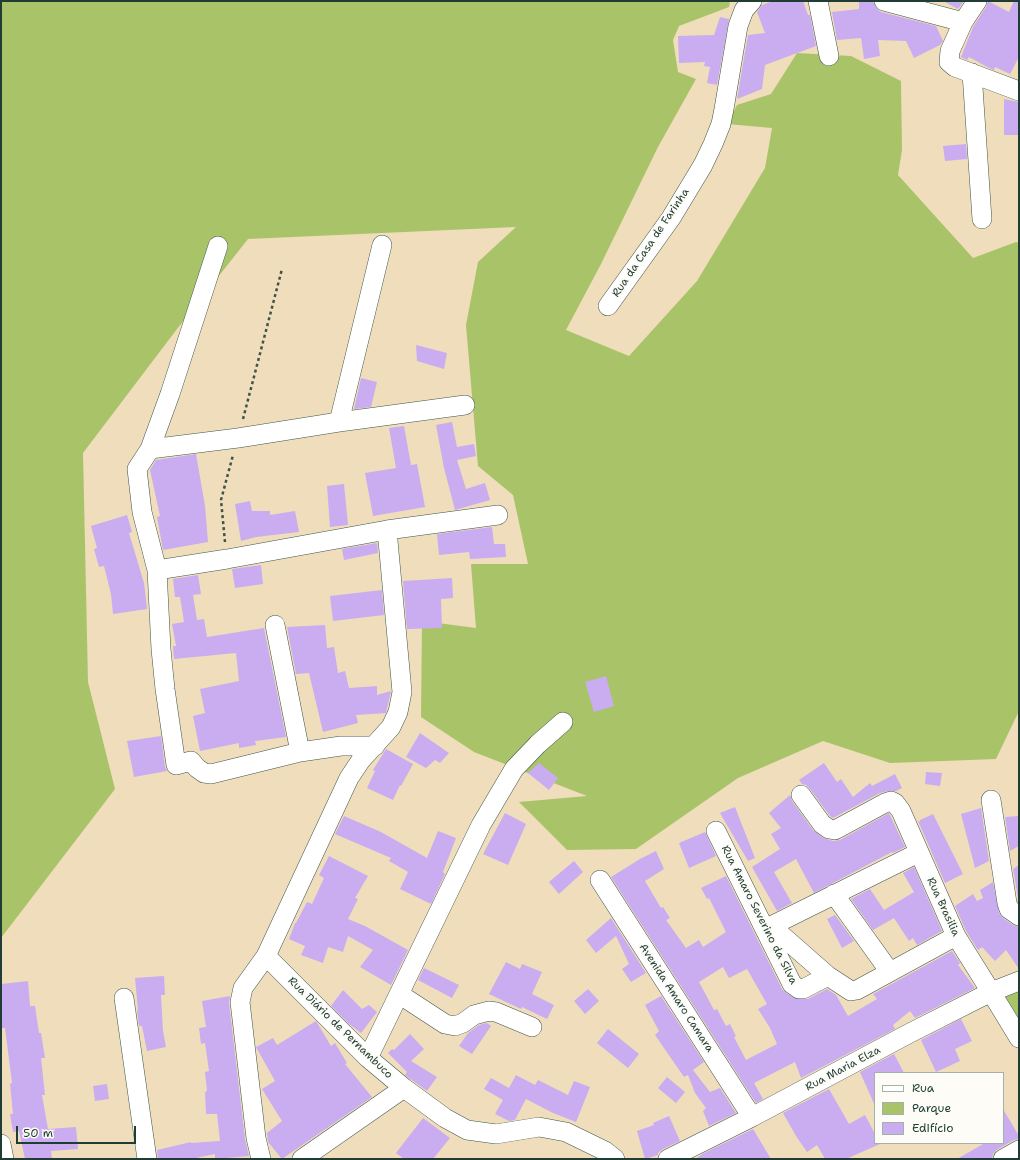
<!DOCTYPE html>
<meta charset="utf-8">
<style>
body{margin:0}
#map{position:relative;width:1020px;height:1160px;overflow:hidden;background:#f0ddbc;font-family:"Shantell Sans",sans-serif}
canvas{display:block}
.frame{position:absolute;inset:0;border:2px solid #1f3d34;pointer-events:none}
.legend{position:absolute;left:874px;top:1072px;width:130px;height:72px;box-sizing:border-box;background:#fdfcf7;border:1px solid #a4b0a9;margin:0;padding:5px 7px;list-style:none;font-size:12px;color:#1f3d34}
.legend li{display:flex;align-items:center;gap:8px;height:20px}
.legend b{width:20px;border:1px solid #a4b0a9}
.scale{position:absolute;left:16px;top:1126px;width:120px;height:18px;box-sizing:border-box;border:2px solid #1f3d34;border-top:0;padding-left:5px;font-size:12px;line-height:14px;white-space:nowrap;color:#1f3d34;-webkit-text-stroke:3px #fdfcf7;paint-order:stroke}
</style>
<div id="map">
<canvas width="1020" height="1160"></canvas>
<div class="frame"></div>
<ul class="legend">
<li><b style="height:5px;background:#fff"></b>Rua</li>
<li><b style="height:11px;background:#a9c368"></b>Parque</li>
<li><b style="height:11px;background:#c9adf0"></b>Edifício</li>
</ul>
<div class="scale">50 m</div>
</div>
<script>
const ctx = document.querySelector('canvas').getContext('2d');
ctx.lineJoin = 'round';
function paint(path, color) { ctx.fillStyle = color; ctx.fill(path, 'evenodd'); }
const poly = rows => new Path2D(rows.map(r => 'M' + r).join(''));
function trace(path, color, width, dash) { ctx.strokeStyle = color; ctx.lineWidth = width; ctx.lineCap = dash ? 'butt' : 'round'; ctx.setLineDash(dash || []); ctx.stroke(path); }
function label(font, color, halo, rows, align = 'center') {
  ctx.font = font + ' "Shantell Sans",sans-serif'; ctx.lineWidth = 4; ctx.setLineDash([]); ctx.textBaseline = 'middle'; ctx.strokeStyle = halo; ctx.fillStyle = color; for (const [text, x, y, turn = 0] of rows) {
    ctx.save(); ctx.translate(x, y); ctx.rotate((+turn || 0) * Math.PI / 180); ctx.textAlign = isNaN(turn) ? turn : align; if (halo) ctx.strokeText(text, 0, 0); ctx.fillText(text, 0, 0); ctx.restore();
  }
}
paint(poly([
 [1,1,730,1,729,7,679,26,673,40,678,72,696,79,658,147,601,264,566,330,629,356,697,281,765,168,772,128,727,124,737,105,771,94,797,53,851,56,901,81,902,150,898,175,973,258,1016,242,1019,243,1019,711,996,759,890,763,823,741,738,778,636,849,567,850,519,802,587,796,474,752,421,717,422,621,476,628,471,564,528,564,513,495,478,466,466,325,478,262,516,227,248,239,177,329,83,453,88,682,115,789,1,938],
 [1019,983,1019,1028,999,990]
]), '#a9c368');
paint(poly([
 [773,1,803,1,808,15,810,15,816,46,765,65,762,89,737,99,748,35,765,33,757,12,762,5],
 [859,1,873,1,876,8,881,12,936,26,943,41,940,45,914,58,906,41,878,40,880,56,864,59,861,38,837,40,832,12,859,9],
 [943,1,964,1,958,9],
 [988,1,1009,12,1014,1,1019,1,1019,57,1010,74,995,67,994,70,991,69,969,57,967,60,961,57,973,27,986,7],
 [720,17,729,19,717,85,707,83,710,67,704,66,705,62,679,63,678,36,714,35],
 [1004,99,1019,102,1019,135,1004,135],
 [966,144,967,159,945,161,943,146],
 [416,345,447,353,444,369,417,361],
 [361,378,377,382,371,407,354,409],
 [452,422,457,447,474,444,476,456,457,460,466,489,485,483,490,500,455,510,444,468,436,425],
 [404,426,411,465,417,464,425,507,373,516,365,473,396,468,389,428],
 [196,454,205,506,208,542,163,550,157,517,160,516,150,470,156,460],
 [344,484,348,525,330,527,327,486],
 [250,501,252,511,270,511,270,515,295,511,299,532,256,537,241,541,235,504],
 [127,515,132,532,129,533,144,583,147,609,113,614,111,594,104,566,99,567,94,549,97,548,91,526],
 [492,527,494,544,505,544,506,557,470,559,469,552,439,555,437,534],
 [377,543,378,553,344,560,342,549],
 [261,565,263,584,235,588,232,569],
 [198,575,201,594,193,595,197,620,204,619,207,637,264,628,286,737,255,741,256,745,239,748,239,743,200,751,193,716,205,713,200,689,239,681,236,653,174,659,173,646,176,646,172,624,184,622,180,597,175,597,173,579],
 [452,578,453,598,441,599,442,628,407,629,403,581],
 [382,590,384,615,333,621,330,596],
 [325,625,327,648,334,647,338,673,345,671,349,688,377,686,377,695,391,691,386,713,356,715,358,723,323,732,309,673,296,674,287,627],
 [606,676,614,706,594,712,585,682],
 [420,733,449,753,440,763,435,760,426,768,406,757],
 [161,736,165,767,167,771,134,777,127,741],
 [386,749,413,764,401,786,400,785,393,800,367,788,375,771,373,770],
 [539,763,558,778,549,790,528,773],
 [824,763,837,782,841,779,853,797,870,783,872,786,895,774,902,788,896,791,888,791,880,793,833,818,830,816,810,789,806,785,802,784,799,780],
 [926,772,942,773,940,786,925,784],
 [790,795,792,801,813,830,823,838,833,841,840,840,889,813,905,847,893,853,892,852,814,893,796,859,774,872,792,903,777,911,752,867,780,849,771,834,781,828,769,813],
 [735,807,755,858,748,861,720,813],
 [981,808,989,861,975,868,961,814],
 [505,813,526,824,508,865,483,854],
 [933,814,963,874,945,883,918,821,919,821,920,822,920,820],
 [344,816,381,832,427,858,438,831,456,838,443,872,445,874,431,904,400,889,408,872,389,861,391,858,335,834],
 [1019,816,1019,846,1010,851,1005,817],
 [705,832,716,856,689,868,679,843],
 [656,851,664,869,645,881,661,908,663,907,670,918,666,920,686,948,699,940,703,947,726,932,709,898,707,899,701,888,726,876,782,989,786,993,796,999,808,999,827,989,836,995,848,1016,877,999,873,994,875,993,952,951,960,963,958,965,975,988,915,1018,910,1011,893,1025,895,1029,801,1078,795,1062,754,1083,763,1099,756,1103,611,877,640,859],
 [723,967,729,978,747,969,767,1004,758,1009,770,1028,777,1044,746,1060,734,1037,736,1036,730,1024,726,1026,717,1009,714,1010,699,982],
 [329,856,368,876,355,898,358,899,348,919,365,926,408,950,391,985,360,967,373,950,348,936,343,952,328,947,323,963,301,955,305,946,289,939,295,923,296,923,307,902,312,904,324,878,319,875],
 [574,861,583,872,559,894,549,882],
 [1019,865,1019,903,1013,869],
 [914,867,942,931,917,945,913,938,909,941,892,915,894,918,873,930,851,899,870,889,884,910,914,892,903,873],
 [993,882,999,913,1003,918,1013,925,1019,927,1019,969,1006,950,995,961,982,947,978,950,966,931,955,906,973,894,977,901,983,898,980,890],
 [835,915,854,941,842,948,827,919],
 [611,918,646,973,631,982,622,969,629,964,616,936,596,953,586,940],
 [506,962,520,969,522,964,542,972,532,994,554,1005,547,1019,522,1007,521,1009,489,994],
 [424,968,459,985,452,998,418,980],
 [164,976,165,995,161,995,163,1031,166,1047,147,1051,142,1026,139,1026,137,1010,138,1010,135,978],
 [28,981,30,1006,35,1006,39,1033,41,1033,45,1058,41,1058,45,1095,42,1095,48,1129,76,1127,78,1149,51,1151,52,1159,25,1159,19,1131,13,1132,10,1114,13,1114,10,1084,12,1083,5,1028,2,1028,1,1018,1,984],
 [588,989,599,1001,585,1014,574,1001],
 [343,990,362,1009,369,1005,377,1012,361,1033,349,1024,331,1006],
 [230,996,229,1003,245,1139,249,1156,215,1159,215,1154,191,1159,158,1159,157,1150,191,1142,191,1143,220,1141,217,1114,206,1114,205,1092,207,1091,205,1072,209,1071,205,1043,201,1044,199,1028,206,1027,202,1001],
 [661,996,704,1062,693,1070,710,1092,720,1088,736,1113,709,1126,703,1111,706,1108,695,1093,688,1075,684,1077,655,1035,659,1031,645,1005],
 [961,1019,972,1041,955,1049,960,1061,936,1072,921,1040],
 [316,1021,331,1046,335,1043,347,1063,345,1064,372,1097,282,1159,268,1142,267,1133,282,1121,262,1089,275,1081,256,1047,273,1038,277,1045],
 [487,1023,491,1026,472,1054,459,1046,468,1033,479,1025],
 [608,1029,639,1054,628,1068,597,1043],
 [410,1034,424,1049,411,1061,437,1077,427,1091,405,1075,407,1072,388,1053,392,1049,394,1050],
 [894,1054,904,1073,875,1073,875,1106,860,1072],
 [516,1075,535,1085,538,1080,568,1095,574,1081,590,1087,576,1122,553,1113,526,1099,515,1120,509,1121,495,1114,503,1100,484,1089,491,1078,509,1088],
 [667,1077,685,1092,676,1103,658,1088],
 [107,1084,109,1099,95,1101,93,1086],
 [829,1089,849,1124,865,1115,875,1134,875,1143,880,1144,846,1159,825,1159,817,1145,807,1152,796,1136,783,1113],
 [1003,1109,1019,1136,1019,1139,1014,1140,998,1149,993,1154,992,1159,957,1159,985,1143,1003,1143],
 [669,1116,680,1141,663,1149,658,1153,658,1155,645,1159,637,1131,654,1125,653,1123],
 [423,1118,450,1138,433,1159,404,1159,396,1153],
 [753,1129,771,1159,696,1159,702,1154]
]), '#c9adf0');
const minor = poly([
 [818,1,829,56],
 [884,1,963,22],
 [977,1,963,22,950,51,949,62,955,67,1019,91],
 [972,73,982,219],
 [218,246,170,394,150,449,137,469,142,512,157,570,161,649,165,689,176,765,191,761,197,768,204,773,211,774,300,752,341,746,375,746],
 [608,306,671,218,703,165,713,144,721,124,724,109,738,26,744,10,752,1],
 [339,422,382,245],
 [150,449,238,438,339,422,465,405],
 [157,570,227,559,387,530,498,515],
 [275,625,300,752],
 [801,795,822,824,829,829,835,830,885,803,891,801,895,803,901,811,956,936,991,992,1019,1038],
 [991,800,1007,903,1009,909,1019,916],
 [716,831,792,984,799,989,803,989,828,976],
 [600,880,752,1117],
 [834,894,890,972],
 [771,926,828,976,851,991,857,990,956,936],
 [765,929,918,853],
 [266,956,368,1058,404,1088,445,1118,467,1130,496,1134,539,1127,566,1132,605,1151,615,1159],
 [399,994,445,1024,455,1026,463,1023,474,1015,489,1011,496,1012,532,1027],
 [124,998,147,1159],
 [368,1058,481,825,514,769,538,744,563,722],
 [1,1144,4,1159],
 [261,1159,256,1138,240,1002,243,988,266,956,349,778,361,760,391,727,398,712,402,692,387,530],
 [302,1159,404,1088],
 [668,1159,752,1117,910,1033,991,992,1019,981],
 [1003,1159,1019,1150]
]);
trace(minor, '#3e5548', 20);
trace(poly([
 [243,419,282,269],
 [225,542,221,500,233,455]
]), '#3e5548', 2.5, [3, 3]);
trace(minor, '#fff', 19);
label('11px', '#1f3d34', '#fdfcf7', [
 ["Rua da Casa de Farinha",651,243,-56],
 ["Rua Brasilia",943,907,65],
 ["Rua Amaro Severino da Silva",759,915,63],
 ["Avenida Amaro Camara",676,998,57],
 ["Rua Diário de Pernambuco",340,1028,44],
 ["Rua Maria Elza",843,1069,-28]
]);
</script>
